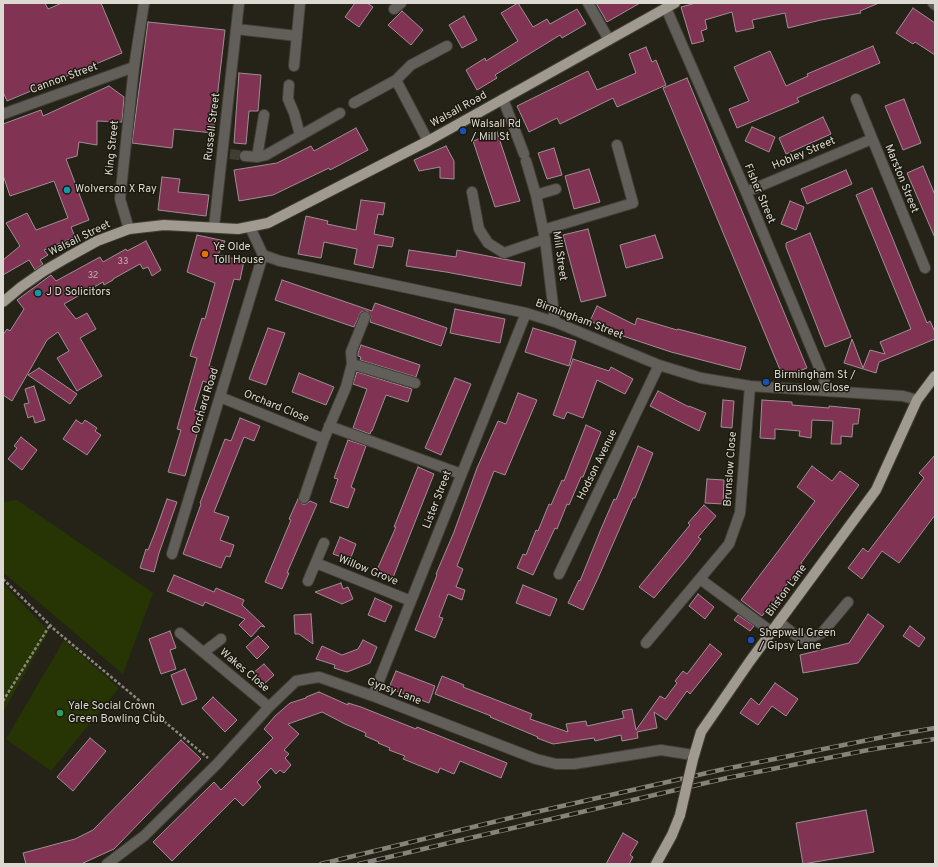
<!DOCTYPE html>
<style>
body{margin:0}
#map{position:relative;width:938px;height:867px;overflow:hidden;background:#252318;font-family:Overpass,sans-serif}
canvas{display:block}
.frame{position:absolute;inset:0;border:4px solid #dbd9d2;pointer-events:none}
</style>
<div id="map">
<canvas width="938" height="867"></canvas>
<div class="frame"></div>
</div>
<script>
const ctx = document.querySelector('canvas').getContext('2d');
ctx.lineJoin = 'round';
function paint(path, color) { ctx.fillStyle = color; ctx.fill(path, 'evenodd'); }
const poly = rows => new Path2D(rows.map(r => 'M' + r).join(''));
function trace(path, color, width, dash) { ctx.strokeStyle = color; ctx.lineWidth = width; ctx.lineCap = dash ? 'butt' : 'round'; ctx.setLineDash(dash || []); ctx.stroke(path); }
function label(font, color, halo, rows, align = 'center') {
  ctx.font = font + ' Overpass,sans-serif'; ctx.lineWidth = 3; ctx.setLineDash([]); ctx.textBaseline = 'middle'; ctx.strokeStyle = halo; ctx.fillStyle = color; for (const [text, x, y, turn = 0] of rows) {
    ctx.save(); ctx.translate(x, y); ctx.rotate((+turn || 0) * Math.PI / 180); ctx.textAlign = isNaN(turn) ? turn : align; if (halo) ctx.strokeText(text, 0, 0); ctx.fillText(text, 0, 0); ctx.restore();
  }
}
paint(poly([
 [17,500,153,593,123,674,3,572,3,502],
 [3,584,49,631,3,712],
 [64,640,119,688,51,771,6,739]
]), '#273404');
const building = poly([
 [3,3,45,3,48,9,62,3,101,3,122,53,7,101,3,92,3,3],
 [355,3,367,3,373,7,359,27,345,17,355,3],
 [518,3,533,27,547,19,550,24,577,9,586,24,562,38,560,35,495,75,497,78,477,90,466,70,485,58,486,61,518,41,501,13,518,3],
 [596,3,640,3,607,22,596,3],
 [696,3,879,3,860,11,861,13,821,20,788,28,785,13,752,20,754,28,736,32,732,12,705,20,707,29,701,31,704,41,692,44,681,7,696,3],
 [913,8,935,23,935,55,915,42,913,44,896,33,913,8],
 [402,11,423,30,411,45,388,25,402,11],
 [464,16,477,40,462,48,449,25,464,16],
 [148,22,225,30,213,133,174,129,172,148,132,143,148,22],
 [873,46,880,63,797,98,799,102,737,128,729,109,749,101,734,67,770,51,786,86,808,76,807,74,873,46],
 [646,47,652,62,656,60,666,85,617,107,613,98,560,124,557,118,529,132,517,106,588,71,597,90,636,73,629,54,646,47],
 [239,73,261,75,258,111,249,111,246,144,234,143,239,73],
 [687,78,807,368,783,377,663,88,687,78],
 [109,86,124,97,122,122,97,121,97,145,79,142,77,156,66,159,89,220,71,227,75,237,44,250,48,255,40,260,43,264,35,270,29,260,3,275,3,260,20,246,6,223,27,213,36,230,68,218,54,181,10,196,3,175,3,124,41,110,43,116,109,86],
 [904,99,921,143,903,150,885,106,904,99],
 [823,117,831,134,786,154,779,138,823,117],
 [752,127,775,137,769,152,745,141,752,127],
 [356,128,368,150,330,170,329,168,273,195,239,201,234,170,277,163,311,146,314,151,356,128],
 [497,132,520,201,495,207,473,141,497,132],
 [446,146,454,161,454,179,440,178,440,167,419,171,414,160,446,146],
 [554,148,562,175,547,179,538,153,554,148],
 [923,166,935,195,935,238,907,173,923,166],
 [589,169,600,202,574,209,565,176,589,169],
 [846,170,852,184,807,204,801,189,846,170],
 [162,177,180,179,178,192,209,195,206,216,158,210,162,177],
 [872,188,927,323,930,321,935,332,935,339,879,362,876,373,844,363,852,339,863,368,870,350,885,354,880,342,911,329,856,195,872,188],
 [361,200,385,203,383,215,378,214,374,234,394,238,392,247,378,245,373,268,354,264,357,249,324,242,321,258,298,254,306,216,328,221,327,224,356,230,361,200],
 [790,201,804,207,796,230,781,224,790,201],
 [588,229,606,296,581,302,563,235,588,229],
 [810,233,851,337,825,347,786,247,786,243,810,233],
 [197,235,225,241,218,255,244,261,240,280,234,279,209,366,215,368,211,384,203,381,194,410,203,413,185,476,168,472,181,430,177,429,197,358,190,356,202,318,205,319,215,283,187,272,197,235],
 [655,235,663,258,626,268,620,245,655,235],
 [146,241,161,270,152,276,148,267,143,269,140,264,113,279,113,280,104,285,103,282,64,304,76,319,87,313,96,329,80,338,102,376,77,391,57,358,69,351,58,332,47,340,12,401,3,395,3,335,7,329,10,331,24,309,17,300,51,275,56,281,100,257,103,262,126,249,127,251,146,241],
 [409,250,456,257,457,250,503,259,525,263,521,286,446,272,406,266,409,250],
 [282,280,372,311,375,303,447,328,441,346,370,322,371,316,367,311,361,312,354,327,275,300,282,280],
 [597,306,635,325,637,318,677,330,678,329,746,347,740,370,671,352,620,335,590,321,597,306],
 [455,309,505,319,500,343,450,333,455,309],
 [268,328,285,333,266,385,249,379,268,328],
 [533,328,576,341,569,366,525,352,533,328],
 [361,345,420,365,416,377,360,360,361,357,358,356,358,353,361,345],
 [573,359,609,371,611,367,633,379,625,394,597,380,583,418,567,412,564,419,553,415,573,359],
 [39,368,77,394,70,404,28,375,39,368],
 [357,372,412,389,408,402,386,395,372,431,371,431,370,434,353,428,367,389,353,384,357,372],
 [299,373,334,387,326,405,292,392,299,373],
 [455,378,471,384,441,455,425,448,455,378],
 [34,386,45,420,35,423,33,416,28,418,24,404,29,403,25,389,34,386],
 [658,391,689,407,689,406,706,413,699,431,650,406,658,391],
 [518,393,537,400,505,475,494,471,457,566,463,569,456,587,465,590,462,600,448,594,439,617,443,618,435,638,415,630,437,575,436,574,454,532,477,468,498,421,506,424,518,393],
 [723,400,734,401,732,428,721,427,723,400],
 [762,400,792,402,792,405,829,408,829,406,860,409,858,424,853,424,852,437,841,436,841,444,831,444,833,421,812,420,811,438,799,436,800,431,775,429,775,439,760,438,762,400],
 [240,418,260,426,254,441,244,437,214,512,229,517,220,540,234,545,230,557,226,556,221,568,183,554,201,504,200,503,225,439,231,441,240,418],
 [76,420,82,424,85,420,97,428,95,431,101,435,87,455,63,439,76,420],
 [586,425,601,432,583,477,581,477,569,505,567,504,557,529,555,528,533,575,517,568,523,554,526,555,536,530,538,531,549,504,551,505,562,480,564,481,586,425],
 [21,437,37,450,22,470,8,459,17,448,14,446,21,437],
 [348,440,366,446,351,487,355,489,348,508,330,502,338,479,334,478,348,440],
 [638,446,653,453,635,498,633,498,598,578,583,610,568,603,579,580,580,581,601,529,614,499,616,500,638,446],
 [935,455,935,515,899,563,882,551,862,579,848,568,863,548,868,552,924,478,919,473,935,455],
 [812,466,832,481,840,471,859,485,801,563,802,565,762,616,741,600,782,546,815,501,797,487,812,466],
 [418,467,434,474,392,580,376,572,396,527,394,527,418,467],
 [707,479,724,480,723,504,705,503,707,479],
 [167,499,177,502,159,553,154,572,140,568,146,549,148,550,156,530,167,499],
 [298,499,302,504,306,504,310,501,317,504,287,573,289,573,282,589,265,582,291,520,289,519,298,499],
 [704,505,716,516,698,537,701,539,688,557,654,598,639,587,690,525,688,523,704,505],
 [340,537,356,544,350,560,333,554,340,537],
 [174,575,214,592,216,588,244,600,242,605,265,627,261,626,251,637,239,625,245,619,205,602,203,606,167,591,174,575],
 [341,583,343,589,348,587,353,599,342,604,315,592,341,583],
 [523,585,557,599,550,616,516,603,523,585],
 [698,594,714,607,705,619,689,606,698,594],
 [375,598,392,606,385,622,368,615,375,598],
 [311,614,313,644,299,634,295,634,294,615,311,614],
 [868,614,884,626,858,663,803,673,800,655,849,643,868,614],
 [738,615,754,626,750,631,734,620,738,615],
 [910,626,925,638,919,647,903,636,910,626],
 [170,631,176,648,170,650,176,669,161,674,149,639,170,631],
 [258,636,269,647,257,659,246,647,258,636],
 [363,640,377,647,370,663,347,672,334,668,335,665,316,659,322,646,342,655,358,649,363,640],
 [710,644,722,654,690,694,687,691,666,720,654,712,657,728,637,732,638,738,622,741,621,735,595,741,594,738,553,744,537,738,538,737,490,717,491,716,435,694,442,676,464,685,463,687,532,714,530,719,568,732,566,724,586,721,587,726,624,718,622,711,632,709,636,730,660,696,665,699,677,683,675,681,683,671,687,674,710,644],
 [264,664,274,675,263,685,253,673,264,664],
 [185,669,197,699,182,705,171,675,185,669],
 [396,671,435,686,429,703,389,688,396,671],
 [775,683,798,699,786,716,772,706,758,725,740,713,751,698,759,705,775,683],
 [319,692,348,705,348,703,361,707,416,729,417,727,507,763,501,778,460,761,454,774,440,768,438,773,403,759,405,756,389,750,390,748,378,743,379,742,365,736,366,733,345,724,322,712,288,724,299,734,284,750,289,754,285,758,291,765,284,773,280,770,276,774,271,768,257,782,261,787,243,806,235,798,172,861,153,842,214,782,221,790,273,738,264,729,275,716,290,703,306,698,306,697,319,692],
 [213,697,237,720,225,732,202,708,213,697],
 [90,738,106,751,73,791,57,777,90,738],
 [181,740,201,759,114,849,81,864,26,864,23,853,75,839,93,830,181,740],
 [866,810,874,852,803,864,796,823,866,810],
 [623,833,638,842,630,855,633,857,629,864,606,864,623,833]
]);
paint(building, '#803352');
trace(building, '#9e8f94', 1);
trace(poly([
 [230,154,245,156]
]), '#403e34', 10, [10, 5]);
const minor = poly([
 [588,3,609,40],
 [933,3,935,5],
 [666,8,746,192,824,379,825,391],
 [394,9,401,3],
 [236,29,297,36],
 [294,66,300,3],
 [396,80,428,141],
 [289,85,288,99,294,113,300,135],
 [503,99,524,154],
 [856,99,925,268],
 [354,103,396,80,411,65,447,46],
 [3,114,134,67],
 [245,156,257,157,266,155,340,113],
 [257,157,264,115],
 [526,161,536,195,545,239,555,322],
 [472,192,479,229,488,243,504,253,545,239],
 [746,192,872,139],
 [536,195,556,189],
 [214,227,239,3],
 [250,227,263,255,280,261,526,313,555,322,659,365,701,378,750,386,903,396,917,400],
 [129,229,120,199,134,67,144,3],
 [543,230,633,203,617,145],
 [352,364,415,383],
 [220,397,324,439],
 [329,426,461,474],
 [304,498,324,439,346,387,352,364,351,352,365,317],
 [172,554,263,255],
 [316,563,411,601],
 [559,574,659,365],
 [700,579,772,632],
 [308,581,324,543],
 [779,622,795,635,805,640,822,633,848,602],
 [180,633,269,707],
 [646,643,729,544,740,513,750,386],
 [204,652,221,639],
 [373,696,526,313],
 [107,864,144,836,216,765,269,707,296,681,307,679,319,677,373,696,536,759,556,764,574,764,661,750,693,755]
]);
const major = poly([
 [3,302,21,287,44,271,68,257,97,241,129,229,164,225,238,229,268,223,428,141,675,3],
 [693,759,701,732,750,661,876,490,917,400,935,376],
 [656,864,672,835,680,815]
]);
trace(minor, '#424036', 12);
trace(major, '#424036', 12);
trace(poly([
 [3,579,55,630,208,758],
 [3,701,50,625]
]), '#89877e', 2.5, [3, 2]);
trace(minor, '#625f5a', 10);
trace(major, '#a19a90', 10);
const rail = poly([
 [321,864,514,817,720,770,888,736,935,728],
 [359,864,727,778,868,750,935,739]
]);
trace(rail, '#85837a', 4.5);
trace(rail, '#1c190f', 3, [9]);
const majorBridge = poly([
 [680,815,693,759]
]);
trace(majorBridge, '#424036', 12, []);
trace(majorBridge, '#a19a90', 10);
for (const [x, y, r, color] of [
 [463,131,4,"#1a4fb4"],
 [67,190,4,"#0f9aa8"],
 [205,254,4,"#e8710a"],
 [38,293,4,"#0f9aa8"],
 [766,382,4,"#1a4fb4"],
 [751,640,4,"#1a4fb4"],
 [60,713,4,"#2e9e5b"]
]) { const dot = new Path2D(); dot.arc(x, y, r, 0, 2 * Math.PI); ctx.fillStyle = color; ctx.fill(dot); trace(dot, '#1c190f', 1.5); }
label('9px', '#c4b0b2', null, [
 ["33",123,262],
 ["32",93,276]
]);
label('11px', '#dbd9d2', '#1c190f', [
 ["Cannon Street",64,79,-20],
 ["Walsall Road",459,110,-29],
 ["Russell Street",213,127,-83],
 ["King Street",113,148,-84],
 ["Hobley Street",804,154,-23],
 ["Marston Street",901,179,68],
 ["Fisher Street",759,194,67],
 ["Walsall Street",80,239,-26],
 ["Mill Street",559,256,82],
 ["Birmingham Street",579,320,21],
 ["Orchard Road",206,401,-73],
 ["Orchard Close",276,407,22],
 ["Hodson Avenue",598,465,-64],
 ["Brunslow Close",731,469,-86],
 ["Lister Street",438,500,-69],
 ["Willow Grove",368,571,22],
 ["Bilston Lane",787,591,-54],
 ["Wakes Close",244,671,40],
 ["Gypsy Lane",394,692,21]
]);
label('11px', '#dbd9d2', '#1c190f', [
 ["Walsall Rd",471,125],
 ["/ Mill St",471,138],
 ["Wolverson X Ray",75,190],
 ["Ye Olde",213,248],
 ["Toll House",213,261],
 ["J D Solicitors",46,293],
 ["Birmingham St /",774,376],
 ["Brunslow Close",774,389],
 ["Shepwell Green",759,634],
 ["/ Gipsy Lane",759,647],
 ["Yale Social Crown",68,707],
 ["Green Bowling Club",68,720]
], 'left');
</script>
